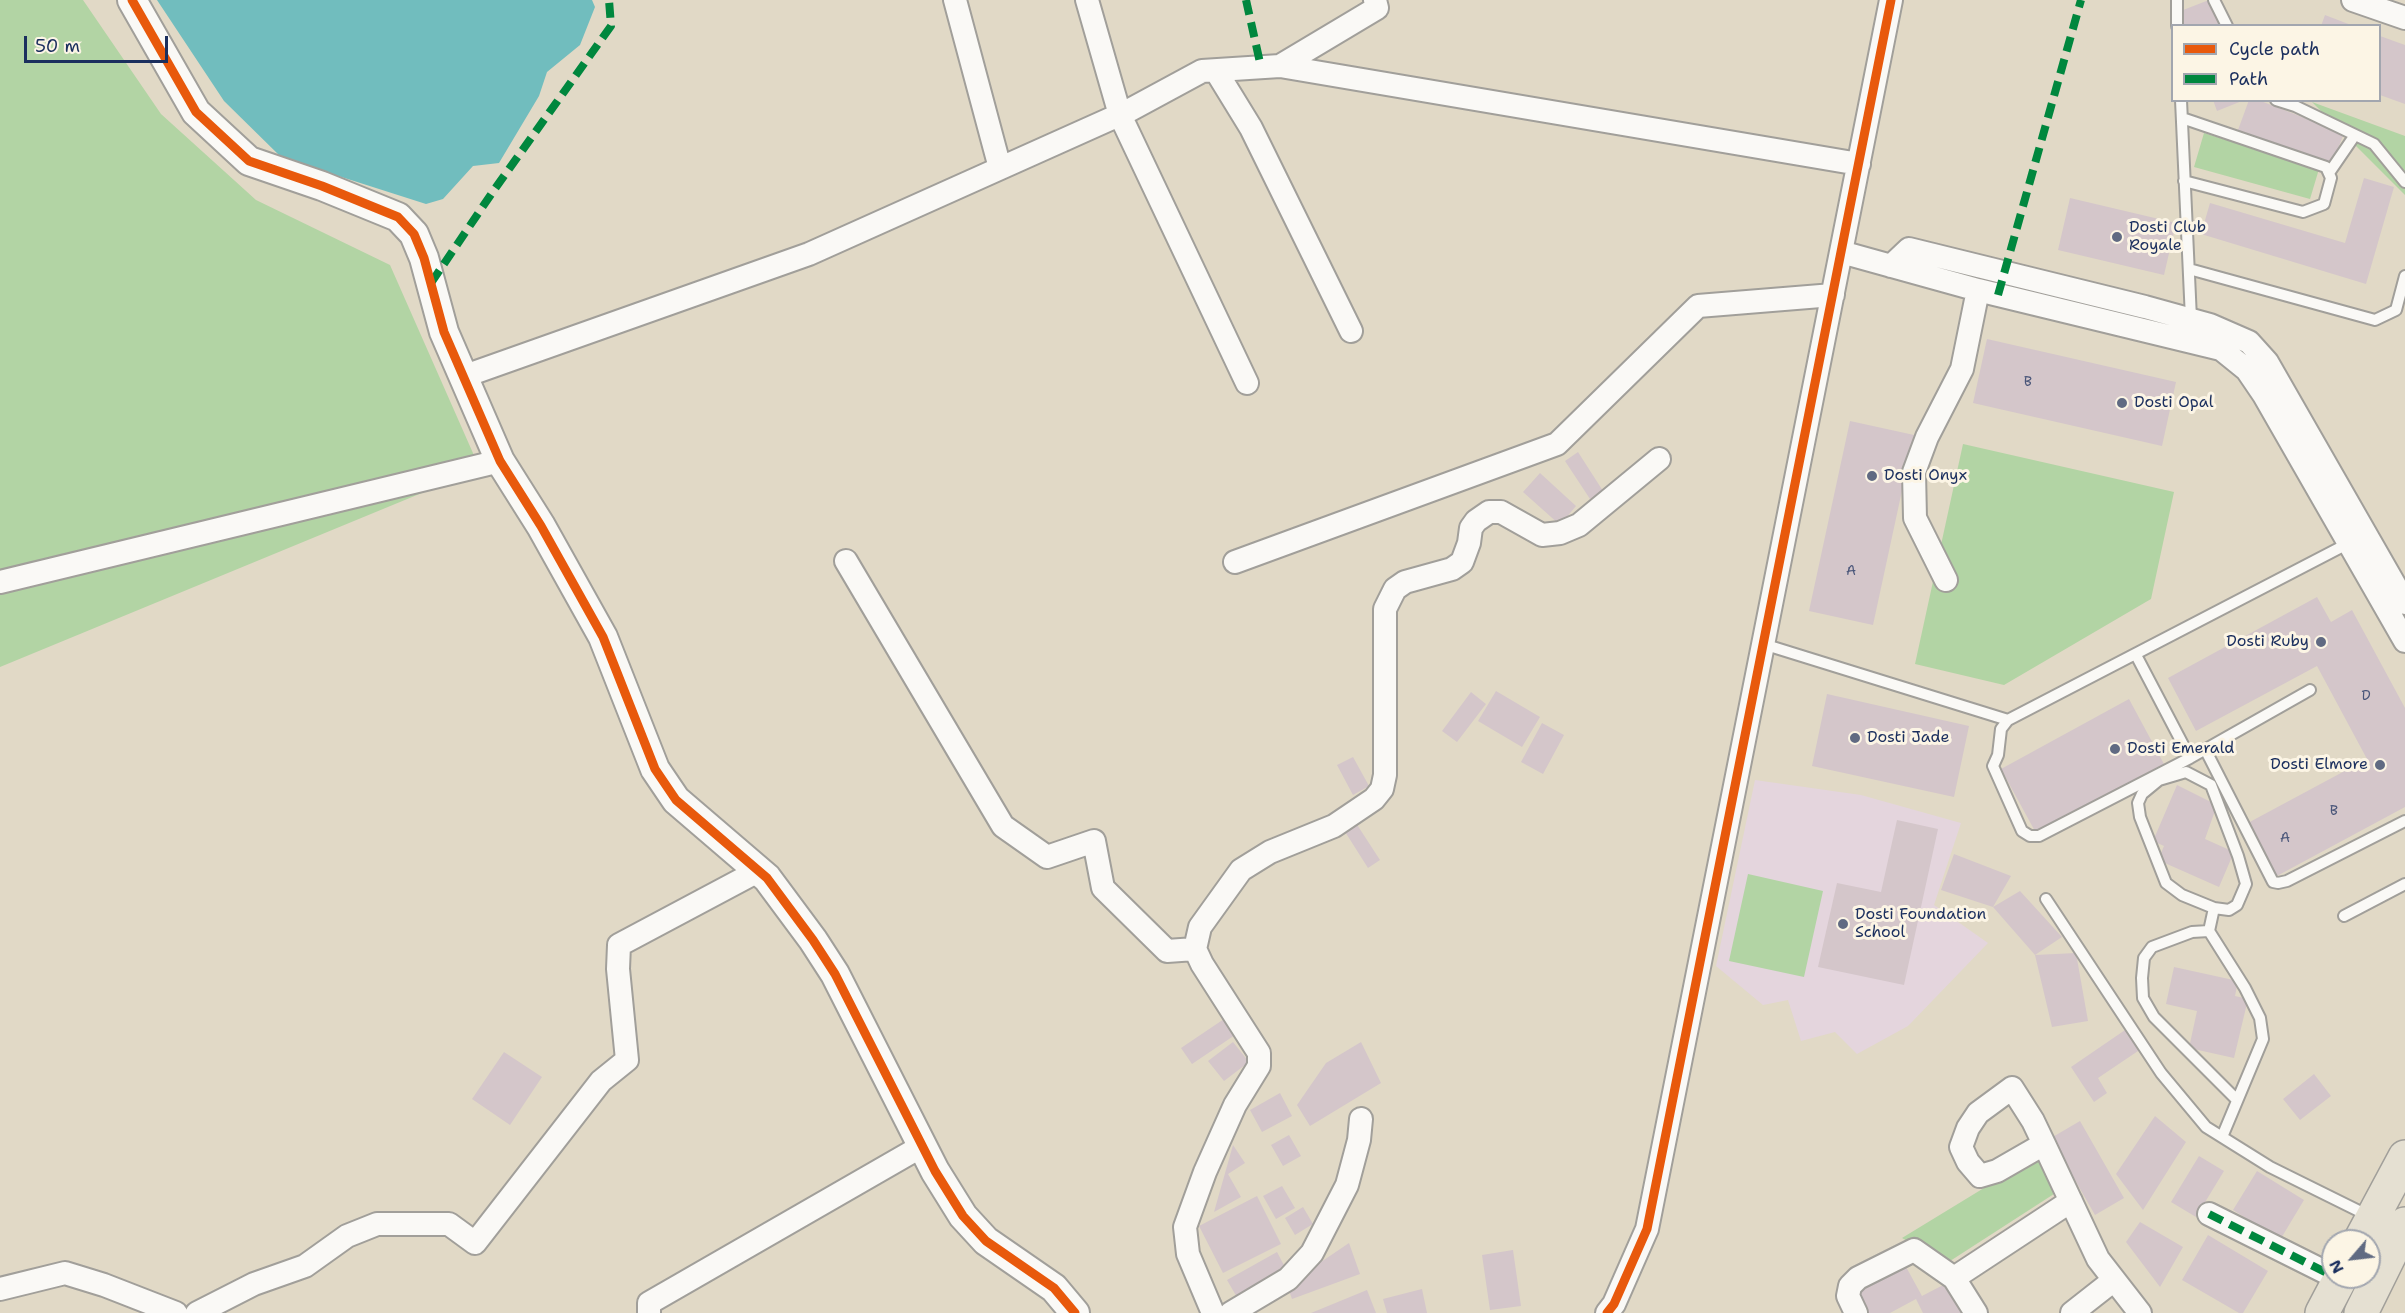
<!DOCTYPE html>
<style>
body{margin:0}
#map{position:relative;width:2405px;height:1313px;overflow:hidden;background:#e1d9c6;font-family:"Shantell Sans",sans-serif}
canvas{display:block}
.legend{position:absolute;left:2171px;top:24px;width:210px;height:78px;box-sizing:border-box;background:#fcf5e5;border:2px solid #a2a6af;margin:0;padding:8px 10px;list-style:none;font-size:18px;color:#1b2f5e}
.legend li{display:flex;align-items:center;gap:12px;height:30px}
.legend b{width:30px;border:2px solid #a2a6af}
.north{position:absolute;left:2321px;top:1229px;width:60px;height:60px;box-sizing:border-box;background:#fcf5e5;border:2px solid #a2a6af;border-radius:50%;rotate:242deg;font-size:16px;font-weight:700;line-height:24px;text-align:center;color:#1b2f5e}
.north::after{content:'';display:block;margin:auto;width:21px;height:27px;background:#606a82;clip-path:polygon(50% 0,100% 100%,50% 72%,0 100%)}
.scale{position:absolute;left:24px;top:36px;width:144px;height:27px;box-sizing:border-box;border:3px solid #1b2f5e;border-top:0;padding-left:8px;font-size:18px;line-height:21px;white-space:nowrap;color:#1b2f5e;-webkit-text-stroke:4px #fcf5e5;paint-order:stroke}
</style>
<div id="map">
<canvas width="2405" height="1313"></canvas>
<ul class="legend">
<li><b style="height:8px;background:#e8590c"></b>Cycle path</li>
<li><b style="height:8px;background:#00873e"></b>Path</li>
</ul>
<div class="north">N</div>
<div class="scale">50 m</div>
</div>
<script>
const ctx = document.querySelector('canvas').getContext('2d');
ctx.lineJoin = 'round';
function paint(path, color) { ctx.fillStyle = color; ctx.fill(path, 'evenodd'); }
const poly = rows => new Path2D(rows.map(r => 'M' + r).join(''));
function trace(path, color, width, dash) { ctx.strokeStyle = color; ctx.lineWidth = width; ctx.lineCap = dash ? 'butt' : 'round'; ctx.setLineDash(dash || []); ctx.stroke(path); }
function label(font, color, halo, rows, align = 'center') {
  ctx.font = font + ' "Shantell Sans",sans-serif'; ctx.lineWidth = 6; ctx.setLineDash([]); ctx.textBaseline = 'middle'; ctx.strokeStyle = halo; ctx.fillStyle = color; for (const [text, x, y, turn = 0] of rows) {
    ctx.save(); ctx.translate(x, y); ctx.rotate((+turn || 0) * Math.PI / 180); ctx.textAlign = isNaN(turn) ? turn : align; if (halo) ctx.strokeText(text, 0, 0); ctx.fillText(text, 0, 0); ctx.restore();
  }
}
paint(poly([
 [1755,780,1861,795,1961,823,1934,905,1988,943,1908,1026,1857,1054,1835,1032,1801,1041,1788,1000,1763,1005,1716,966]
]), '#e4d5dd');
paint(poly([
 [0,0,83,0,161,114,256,200,390,265,480,469,0,667],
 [2312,102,2405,136,2405,195],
 [2204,133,2319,169,2310,199,2194,167],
 [1963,444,2174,492,2151,599,2004,685,1915,664],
 [1748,874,1823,891,1804,977,1729,961],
 [2038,1155,2057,1192,1947,1263,1902,1238]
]), '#b2d4a4');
paint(poly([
 [157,0,592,0,595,7,580,45,547,72,539,96,499,163,473,166,443,199,426,204,282,158,224,101]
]), '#71bdbe');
paint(poly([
 [2209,0,2223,26,2184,26,2178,12],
 [2325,15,2351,25,2351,26,2321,26],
 [2380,36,2405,45,2405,104,2380,95],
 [2213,100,2242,100,2242,101,2217,111],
 [2249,100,2258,100,2344,133,2332,164,2238,130],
 [2364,178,2394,187,2366,284,2201,234,2210,203,2345,243],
 [2070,198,2176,223,2164,275,2058,250],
 [1987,339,2176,382,2162,446,1973,403],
 [1850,421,1914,435,1873,625,1809,611],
 [1578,452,1603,491,1590,499,1565,461],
 [1540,473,1576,506,1560,525,1523,492],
 [2317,597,2331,622,2352,610,2405,708,2405,807,2275,877,2246,824,2367,759,2317,666,2196,731,2168,678],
 [1496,691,1540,717,1522,747,1478,721],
 [1471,692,1486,704,1457,742,1442,731],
 [1827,694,1969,726,1954,797,1812,766],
 [2129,699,2164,764,2036,833,2001,769],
 [1542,723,1564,735,1543,774,1521,762],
 [1353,757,1369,786,1353,795,1337,765],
 [2177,785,2217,805,2205,839,2234,852,2219,887,2158,860,2164,846,2153,841],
 [1354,820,1380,860,1368,868,1342,827],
 [1897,820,1938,829,1904,985,1818,967,1837,883,1881,892],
 [1954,854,2011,876,1993,907,2020,891,2062,937,2035,955,1993,907,1941,890],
 [2076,953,2088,1021,2052,1027,2035,955],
 [2174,967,2238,981,2235,996,2248,999,2234,1058,2189,1048,2197,1011,2166,1004],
 [1227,1017,1238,1033,1192,1064,1181,1048],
 [2128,1028,2141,1049,2098,1078,2107,1093,2094,1102,2071,1067],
 [1233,1042,1249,1062,1224,1081,1208,1061],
 [1361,1042,1381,1083,1310,1126,1297,1105,1326,1063],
 [504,1052,542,1077,510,1125,472,1099],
 [2314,1074,2331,1096,2300,1120,2283,1099],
 [1280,1093,1292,1116,1262,1132,1250,1110],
 [2155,1116,2186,1142,2143,1210,2116,1174],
 [2080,1121,2124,1198,2095,1215,2051,1138],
 [1289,1135,1301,1156,1283,1166,1271,1145],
 [1233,1145,1245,1163,1228,1174,1241,1197,1214,1212],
 [2199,1156,2224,1171,2196,1217,2171,1202],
 [2257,1171,2304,1200,2280,1240,2233,1210],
 [1282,1186,1295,1208,1276,1219,1263,1196],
 [1257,1196,1281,1244,1223,1273,1199,1226],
 [1303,1207,1313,1224,1295,1235,1285,1218],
 [2140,1222,2183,1247,2160,1287,2126,1242],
 [2208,1235,2268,1271,2243,1313,2239,1313,2182,1280],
 [1349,1243,1360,1274,1292,1299,1287,1285],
 [1513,1250,1521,1306,1490,1310,1482,1255],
 [1277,1252,1287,1271,1238,1299,1227,1280],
 [1905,1265,1922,1296,1949,1282,1966,1313,1923,1313,1916,1299,1890,1313,1867,1313,1856,1290],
 [1422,1289,1427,1313,1387,1313,1383,1299],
 [1367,1290,1376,1313,1311,1313]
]), '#d4c6ca');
const service = poly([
 [2177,0,2177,26],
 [2214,0,2227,26],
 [2181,100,2191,319],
 [2276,100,2295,106,2374,144,2405,182],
 [2182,118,2326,167,2331,178,2324,204,2303,212,2184,181],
 [2329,173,2355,135],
 [2189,269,2375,320,2396,310,2405,276],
 [1763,644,2008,720],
 [2136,655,2190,758],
 [2310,690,2190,758,2039,836,2030,836,2022,831,1993,766,1998,755,2001,729,2008,720,2349,543],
 [2205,749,2273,882,2278,883,2287,881,2405,821],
 [2046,899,2161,1073,2206,1127,2270,1167,2369,1216],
 [2344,916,2405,884],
 [2209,931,2214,908,2229,910,2237,905,2246,884,2238,856,2211,785,2186,772,2159,780,2142,794,2138,803,2140,817,2166,883,2182,895,2214,908],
 [2222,1137,2263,1039,2260,1018,2245,988,2209,931,2192,932,2152,947,2144,958,2142,978,2143,998,2154,1017,2237,1100]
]);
const minor = poly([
 [955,0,1000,168],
 [1087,0,1120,115,1247,383],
 [2353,0,2405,18],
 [1280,66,1859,164],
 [1216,71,1251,128,1351,331],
 [1841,252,1978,290,2221,349,2247,370,2264,395,2405,641],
 [1891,266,1909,249,2145,307,2210,325,2249,342,2267,362,2405,603],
 [462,377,809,254,1128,111,1202,71,1280,66,1377,8,1375,0],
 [846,561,1003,826,1047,857,1094,841,1103,888,1167,951,1195,949],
 [1235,562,1557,444,1698,306,1833,295],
 [1946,580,1915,518,1914,472,1927,437,1962,369,1978,290],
 [0,582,500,461],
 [2044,1144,2033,1121,2012,1088,1978,1113,1968,1128,1961,1147,1968,1162,1980,1176,1997,1171,2044,1144,2098,1259,2140,1313],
 [2209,1214,2333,1276],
 [1954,1278,2071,1201],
 [0,1289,65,1273,104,1285,176,1313],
 [197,1313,254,1284,305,1266,347,1236,377,1224,449,1224,475,1243,601,1081,627,1060,618,969,619,945,758,871],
 [649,1313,649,1303,922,1146],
 [1213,1313,1188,1254,1185,1227,1205,1172,1235,1105,1259,1066,1259,1053,1202,964,1195,949,1200,927,1241,870,1270,852,1334,826,1374,799,1382,789,1385,775,1385,609,1395,589,1405,582,1452,569,1462,562,1469,543,1471,528,1476,521,1489,512,1501,512,1542,535,1560,533,1579,525,1659,459],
 [1231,1313,1288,1279,1312,1253,1347,1185,1359,1140,1361,1119],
 [1607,1313,1614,1304,1647,1229,1891,0],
 [1856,1313,1848,1296,1850,1286,1858,1278,1914,1250,1954,1278,1976,1313],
 [2072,1313,2114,1280]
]);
const tertiary = poly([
 [132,0,196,112,249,161,322,186,398,217,414,234,424,258,444,332,500,461,541,526,603,637,655,769,676,800,767,878,813,940,835,974,935,1171,963,1216,986,1241,1054,1288,1075,1313]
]);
const trunk = poly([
 [2360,1241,2405,1157],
 [2322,1313,2341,1277],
 [2361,1313,2405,1224]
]);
trace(service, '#a19f9a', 14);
trace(minor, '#a19f9a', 26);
trace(tertiary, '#a19f9a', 32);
trace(trunk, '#a19f9a', 36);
trace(service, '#faf9f6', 10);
trace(minor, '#faf9f6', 22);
trace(tertiary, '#faf9f6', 28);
trace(trunk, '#e5e0d2', 33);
trace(poly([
 [1246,0,1261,67],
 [431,283,494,190,611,26,609,0],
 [1998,295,2081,0],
 [2209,1214,2333,1276]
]), '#00873e', 8, [15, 8]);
trace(poly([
 [132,0,196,112,249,161,322,186,398,217,414,234,424,258,444,332,500,461,541,526,603,637,655,769,676,800,767,878,813,940,835,974,935,1171,963,1216,986,1241,1054,1288,1075,1313],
 [1607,1313,1614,1304,1647,1229,1891,0]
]), '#e8590c', 9);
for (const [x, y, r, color] of [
 [2117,237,6,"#606a82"],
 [2122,403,6,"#606a82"],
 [1872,476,6,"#606a82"],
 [2321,642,6,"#606a82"],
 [1855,738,6,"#606a82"],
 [2115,749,6,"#606a82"],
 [2380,765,6,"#606a82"],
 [1843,924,6,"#606a82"]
]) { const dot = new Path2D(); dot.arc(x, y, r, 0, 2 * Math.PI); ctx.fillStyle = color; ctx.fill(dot); trace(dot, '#fcf5e5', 2); }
label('14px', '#495579', null, [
 ["B",2028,382],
 ["A",1851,571],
 ["D",2366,696],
 ["B",2334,811],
 ["A",2285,838]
]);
label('16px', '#1b2f5e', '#fcf5e5', [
 ["Dosti Club",2129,228],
 ["Royale",2129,246],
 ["Dosti Opal",2134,403],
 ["Dosti Onyx",1884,476],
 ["Dosti Ruby",2309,642,"right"],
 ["Dosti Jade",1867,738],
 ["Dosti Emerald",2127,749],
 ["Dosti Elmore",2368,765,"right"],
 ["Dosti Foundation",1855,915],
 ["School",1855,933]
], 'left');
</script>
